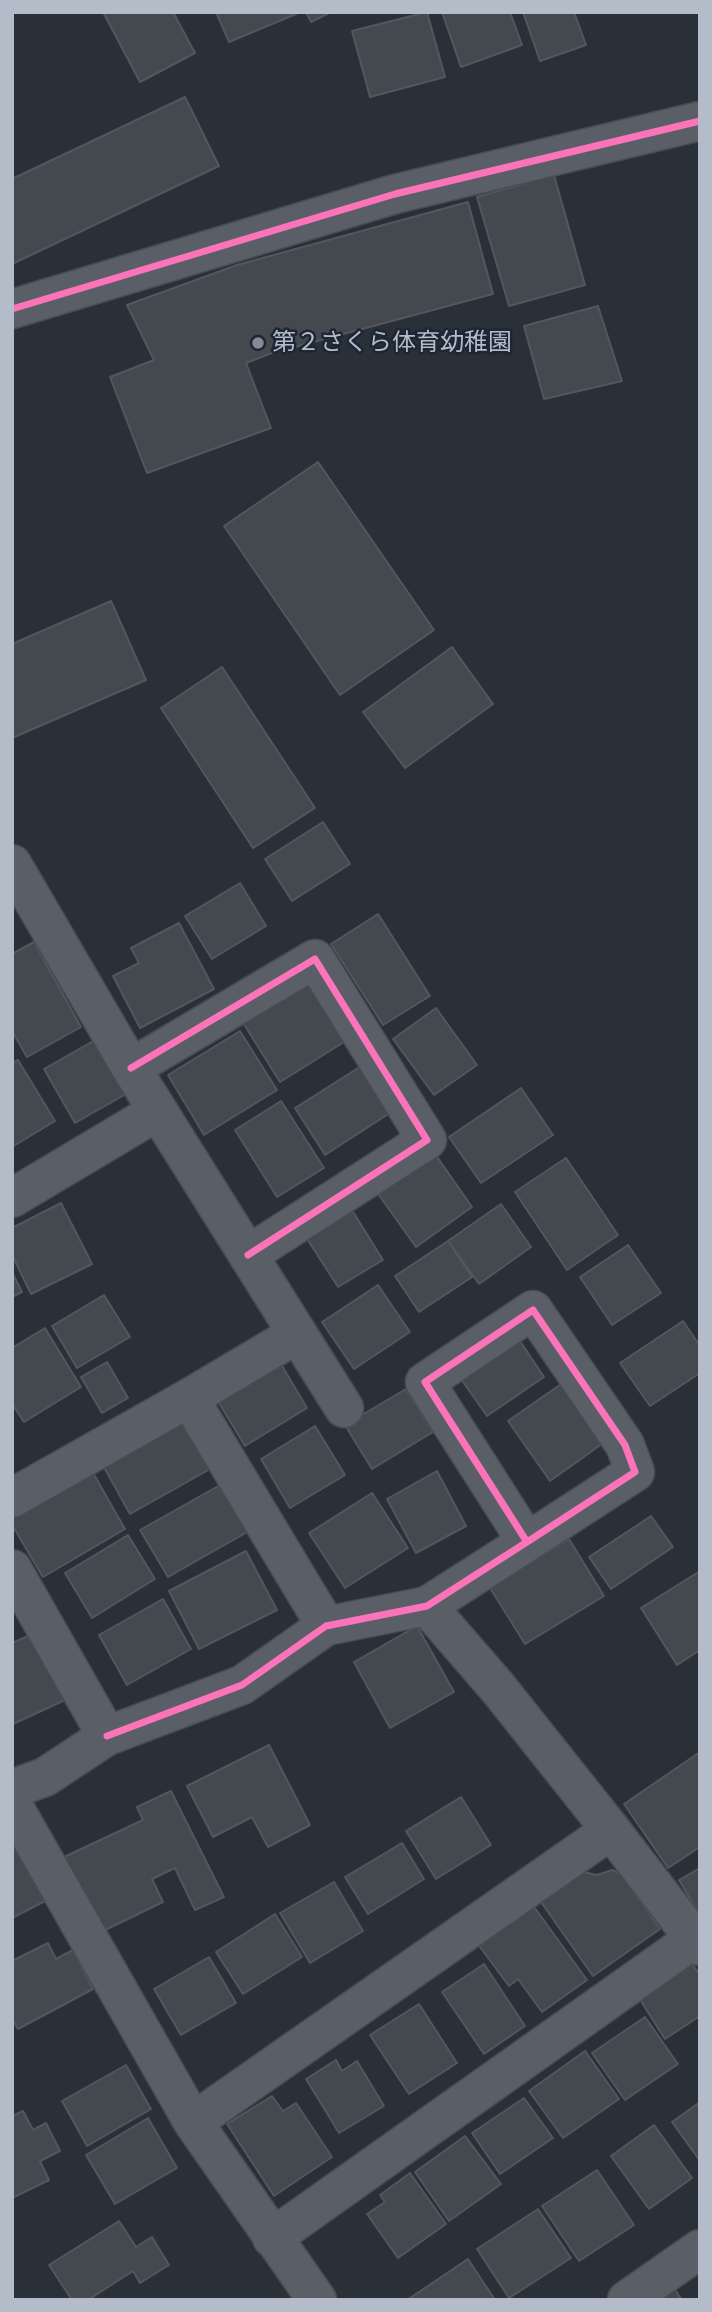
<!DOCTYPE html>
<meta charset="utf-8">
<style>
body{margin:0}
#map{position:relative;width:712px;height:2312px;overflow:hidden;background:#2a3038;font-family:"Open Sans",sans-serif}
canvas{display:block}
.frame{position:absolute;inset:0;border:14px solid #b4bcc9;pointer-events:none}
</style>
<div id="map">
<canvas width="712" height="2312"></canvas>
<div class="frame"></div>
</div>
<script>
const ctx = document.querySelector('canvas').getContext('2d');
ctx.lineJoin = 'round';
function paint(path, color) { ctx.fillStyle = color; ctx.fill(path, 'evenodd'); }
const poly = rows => new Path2D(rows.map(r => 'M' + r).join(''));
function trace(path, color, width, dash) { ctx.strokeStyle = color; ctx.lineWidth = width; ctx.lineCap = dash ? 'butt' : 'round'; ctx.setLineDash(dash || []); ctx.stroke(path); }
function label(font, color, halo, rows, align = 'center') {
  ctx.font = font + ' "Open Sans","Noto Sans JP",sans-serif'; ctx.lineWidth = 5; ctx.setLineDash([]); ctx.textBaseline = 'middle'; ctx.strokeStyle = halo; ctx.fillStyle = color; for (const [text, x, y, turn = 0] of rows) {
    ctx.save(); ctx.translate(x, y); ctx.rotate((+turn || 0) * Math.PI / 180); ctx.textAlign = isNaN(turn) ? turn : align; if (halo) ctx.strokeText(text, 0, 0); ctx.fillText(text, 0, 0); ctx.restore();
  }
}
const building = poly([
 [103,12,173,12,195,53,140,82,103,12],
 [216,12,295,12,296,14,229,42,216,12],
 [306,12,331,12,311,22,306,12],
 [427,12,445,77,370,97,352,31,427,12],
 [442,12,510,12,522,45,461,67,442,12],
 [523,12,574,12,586,45,540,61,523,12],
 [185,97,219,166,12,264,12,179,185,97],
 [554,175,585,285,509,306,477,197,554,175],
 [468,202,493,294,272,353,246,363,271,428,147,473,110,377,154,360,127,305,237,265,468,202],
 [598,306,622,381,544,399,524,326,598,306],
 [318,462,434,630,340,695,224,526,318,462],
 [111,601,146,680,12,738,12,644,111,601],
 [452,647,493,704,405,768,363,712,452,647],
 [222,667,315,808,253,848,161,708,222,667],
 [323,822,350,864,292,901,265,859,323,822],
 [240,883,266,926,212,959,185,916,240,883],
 [378,914,430,996,383,1025,331,944,378,914],
 [179,923,214,989,140,1028,113,976,139,963,131,948,179,923],
 [34,942,81,1027,27,1057,12,1031,12,954,34,942],
 [313,976,352,1037,280,1082,242,1021,313,976],
 [436,1008,477,1065,434,1095,393,1039,436,1008],
 [240,1031,277,1090,204,1135,168,1075,240,1031],
 [102,1036,133,1090,75,1123,44,1069,102,1036],
 [18,1060,55,1121,12,1147,12,1063,18,1060],
 [363,1065,393,1111,325,1155,295,1108,363,1065],
 [521,1088,553,1135,481,1183,449,1137,521,1088],
 [281,1101,324,1168,277,1197,235,1130,281,1101],
 [433,1151,472,1207,416,1247,376,1191,433,1151],
 [566,1158,618,1235,567,1270,515,1192,566,1158],
 [347,1202,383,1260,338,1287,302,1231,347,1202],
 [61,1203,92,1264,31,1294,12,1255,12,1228,61,1203],
 [501,1204,531,1247,479,1284,448,1241,501,1204],
 [448,1241,472,1277,419,1312,395,1276,448,1241],
 [628,1245,661,1293,612,1325,580,1277,628,1245],
 [12,1272,22,1292,12,1297,12,1272],
 [378,1285,410,1332,354,1369,322,1322,378,1285],
 [104,1295,130,1337,77,1368,52,1326,104,1295],
 [683,1321,700,1346,700,1373,650,1406,620,1363,683,1321],
 [45,1328,81,1387,24,1422,12,1404,12,1348,45,1328],
 [514,1332,544,1377,487,1416,456,1372,514,1332],
 [278,1359,307,1408,245,1446,216,1398,278,1359],
 [107,1362,128,1398,102,1413,81,1377,107,1362],
 [564,1382,606,1441,550,1481,508,1421,564,1382],
 [406,1389,433,1432,372,1469,345,1425,406,1389],
 [181,1418,210,1469,130,1514,101,1462,181,1418],
 [315,1426,345,1475,290,1508,261,1459,315,1426],
 [92,1471,125,1529,43,1577,12,1525,12,1518,92,1471],
 [437,1471,466,1526,416,1553,387,1499,437,1471],
 [222,1484,249,1531,168,1577,140,1530,222,1484],
 [372,1493,408,1548,345,1588,309,1533,372,1493],
 [651,1516,673,1547,611,1589,589,1557,651,1516],
 [128,1535,155,1579,92,1618,65,1573,128,1535],
 [569,1539,604,1596,525,1644,490,1588,569,1539],
 [246,1551,277,1610,199,1649,169,1591,246,1551],
 [700,1571,700,1650,677,1665,641,1608,700,1571],
 [163,1599,191,1649,127,1685,99,1635,163,1599],
 [417,1626,454,1692,390,1728,354,1662,417,1626],
 [35,1633,65,1700,13,1724,12,1643,35,1633],
 [269,1745,310,1825,268,1847,252,1817,213,1837,187,1786,269,1745],
 [700,1752,700,1847,668,1868,624,1804,700,1752],
 [171,1791,224,1897,195,1910,175,1868,152,1879,163,1902,101,1932,64,1857,143,1820,137,1807,171,1791],
 [461,1797,491,1845,436,1879,406,1831,461,1797],
 [12,1827,49,1899,12,1918,12,1827],
 [402,1843,424,1879,368,1914,345,1877,402,1843],
 [700,1868,700,1911,698,1912,679,1880,700,1868],
 [612,1870,621,1874,660,1929,593,1976,541,1902,584,1872,597,1875,612,1870],
 [334,1882,363,1931,310,1963,280,1913,334,1882],
 [532,1904,587,1980,542,2012,518,1979,509,1986,477,1943,532,1904],
 [275,1914,302,1957,243,1994,216,1952,275,1914],
 [48,1943,56,1959,73,1950,93,1989,18,2029,12,2019,12,1961,48,1943],
 [209,1957,236,2003,181,2035,154,1989,209,1957],
 [484,1964,525,2026,484,2054,442,1992,484,1964],
 [692,1964,700,1975,700,2016,665,2039,639,1998,692,1964],
 [419,2004,457,2063,409,2094,370,2035,419,2004],
 [645,2017,678,2064,625,2100,592,2053,645,2017],
 [585,2051,619,2099,563,2138,529,2091,585,2051],
 [336,2060,342,2071,357,2061,384,2106,339,2133,306,2079,336,2060],
 [126,2065,151,2109,87,2146,62,2101,126,2065],
 [272,2096,283,2111,296,2103,332,2157,274,2196,227,2124,272,2096],
 [524,2098,553,2138,500,2174,472,2133,524,2098],
 [700,2102,700,2161,672,2122,700,2102],
 [23,2111,33,2130,46,2123,60,2151,40,2161,49,2180,12,2198,12,2116,23,2111],
 [148,2118,177,2168,115,2204,86,2155,148,2118],
 [654,2125,692,2178,649,2209,611,2156,654,2125],
 [465,2136,501,2184,449,2221,415,2172,465,2136],
 [597,2170,634,2225,579,2261,542,2206,597,2170],
 [410,2173,446,2224,398,2258,367,2214,385,2202,380,2195,410,2173],
 [538,2209,571,2258,509,2298,477,2249,538,2209],
 [119,2221,136,2247,152,2237,169,2265,140,2283,133,2271,88,2300,72,2300,49,2265,119,2221],
 [468,2259,495,2300,407,2300,468,2259],
 [671,2284,682,2300,648,2300,671,2284]
]);
paint(building, '#444950');
trace(building, '#52575f', 2);
const minor = poly([
 [12,309,395,194,700,121],
 [12,864,131,1068,344,1408],
 [131,1068,315,959,427,1140,248,1255],
 [12,1198,158,1111],
 [189,1398,326,1626],
 [12,1498,189,1398,297,1334],
 [12,1569,107,1736],
 [427,1606,498,1688,611,1830,700,1946],
 [12,1789,45,1777,107,1736,242,1685,326,1626,427,1606,527,1542,635,1472,625,1445,533,1310,425,1382,527,1542],
 [12,1804,193,2122,317,2300],
 [193,2122,611,1830],
 [272,2238,694,1939],
 [627,2300,700,2249]
]);
trace(minor, '#484c53', 41);
trace(minor, '#5a5e66', 38);
trace(poly([
 [12,309,395,194,700,121],
 [131,1068,315,959,427,1140,248,1255],
 [107,1736,242,1685,326,1626,427,1606,527,1542,635,1472,625,1445,533,1310,425,1382,527,1542]
]), '#fb73b8', 7);
for (const [x, y, r, color] of [
 [258,343,7,"#848b96"]
]) { const dot = new Path2D(); dot.arc(x, y, r, 0, 2 * Math.PI); ctx.fillStyle = color; ctx.fill(dot); trace(dot, '#1d2633', 2.5); }
label('24px', '#b4bcc9', '#1d2633', [
 ["第２さくら体育幼稚園",272,343]
], 'left');
</script>
